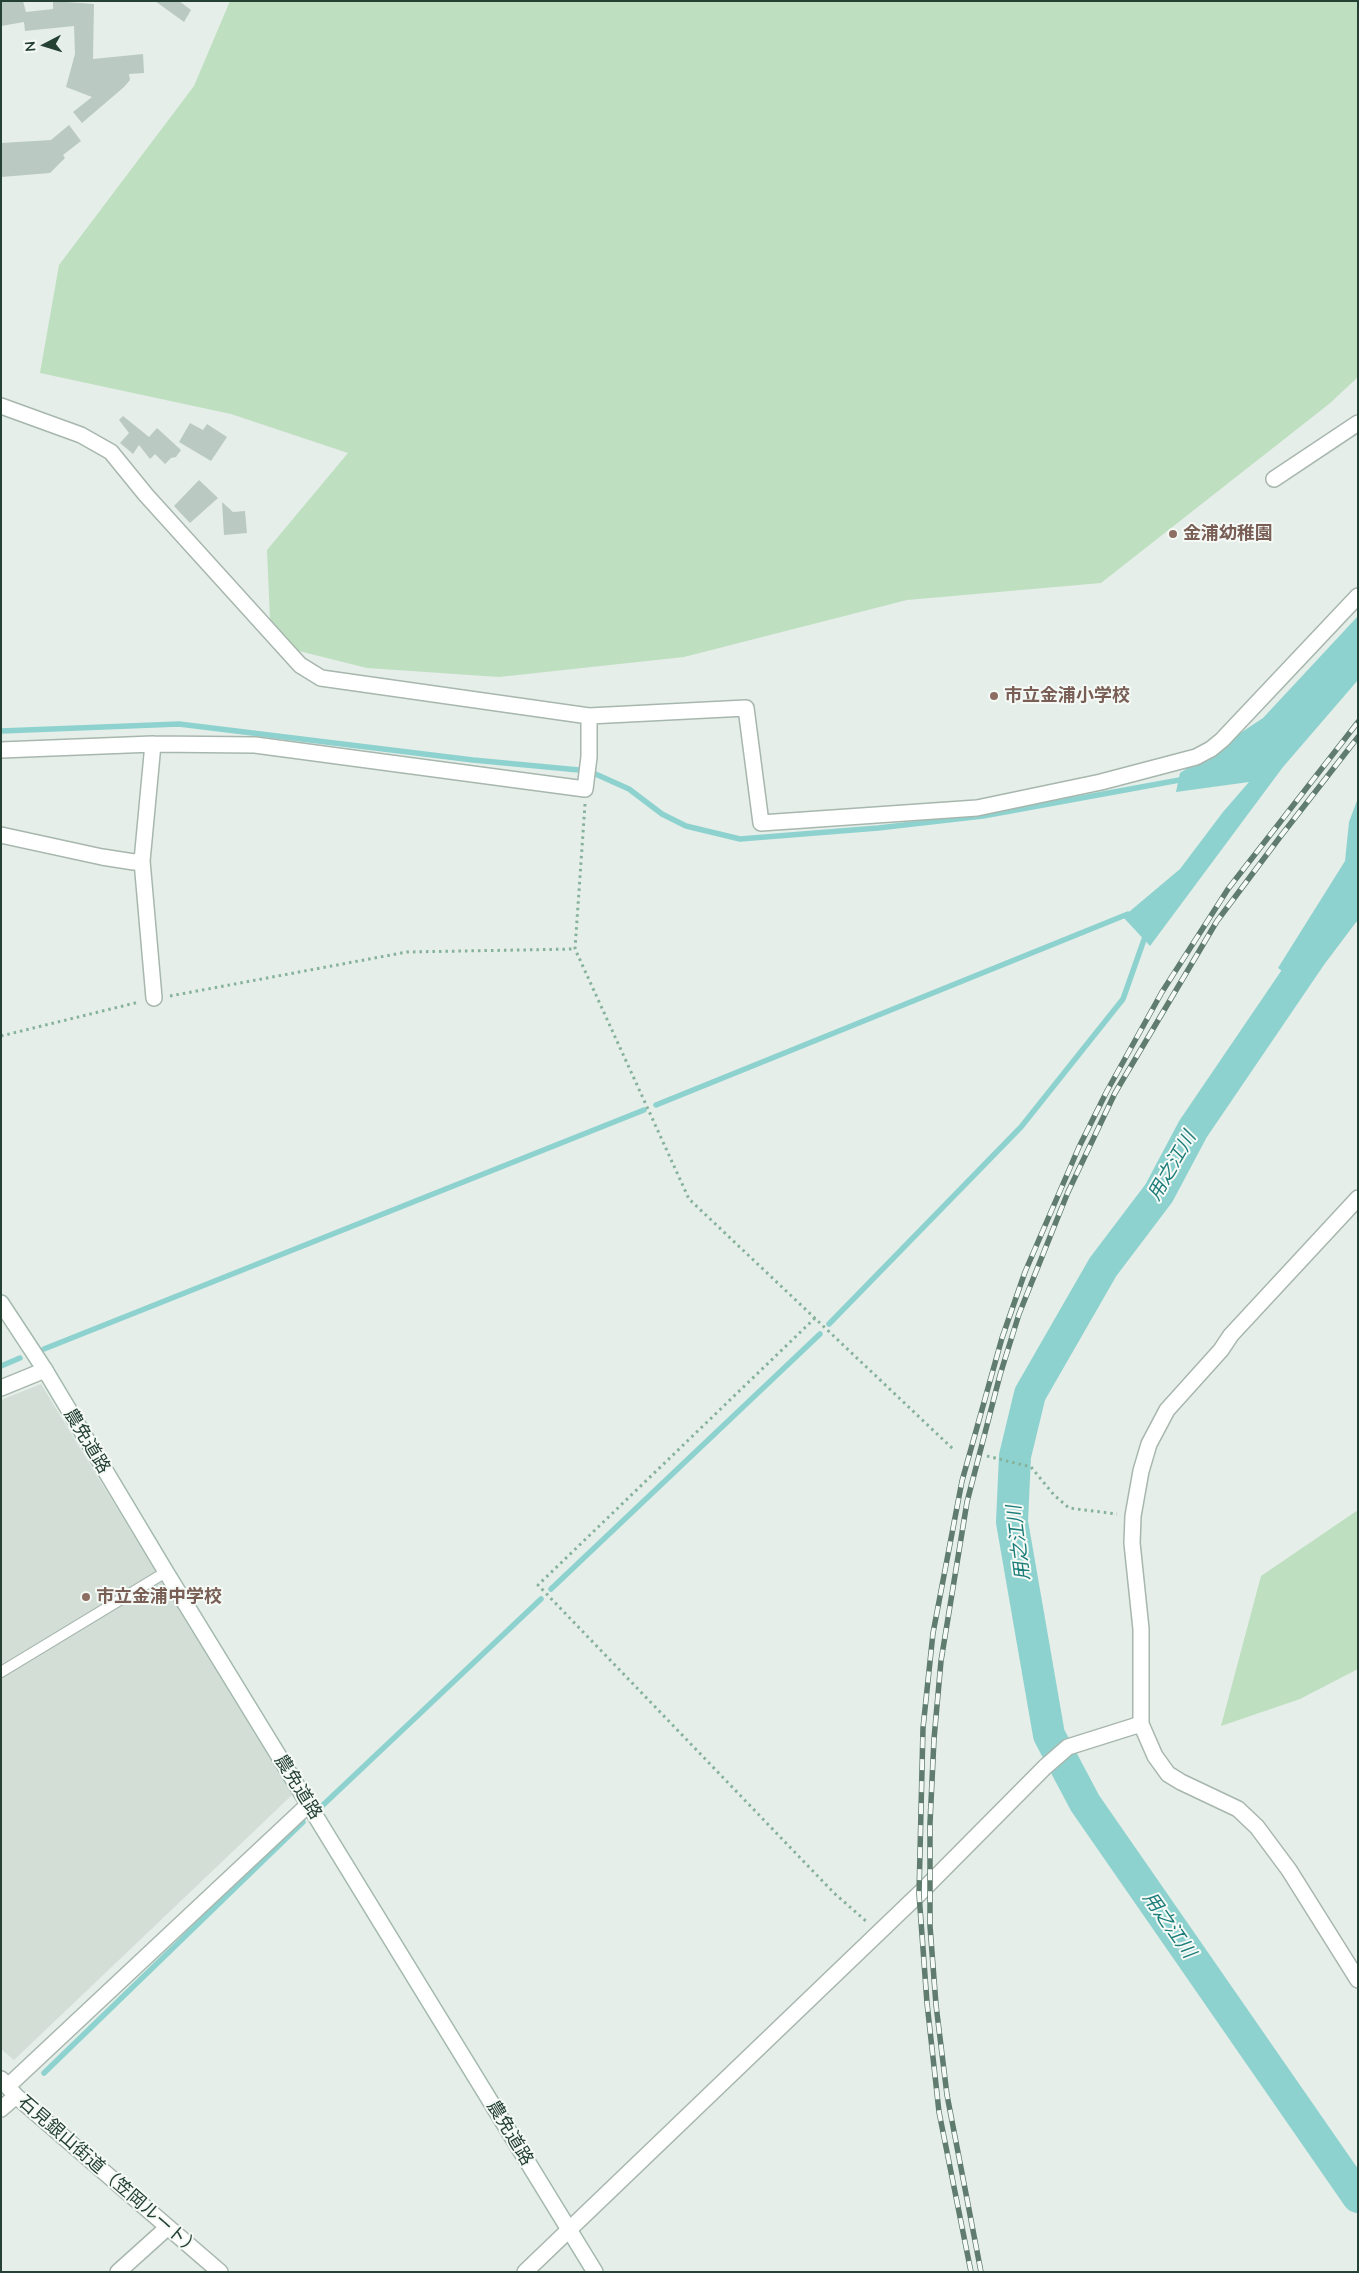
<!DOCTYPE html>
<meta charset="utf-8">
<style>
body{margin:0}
#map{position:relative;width:1359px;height:2273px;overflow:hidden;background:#e5eee8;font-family:Mulish,sans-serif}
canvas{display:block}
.frame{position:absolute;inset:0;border:2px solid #244133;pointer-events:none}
.north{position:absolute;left:20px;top:20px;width:50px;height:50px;-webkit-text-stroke:4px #f6faf7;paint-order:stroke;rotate:265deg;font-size:14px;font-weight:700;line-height:20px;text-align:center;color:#244133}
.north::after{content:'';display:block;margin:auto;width:18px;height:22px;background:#244133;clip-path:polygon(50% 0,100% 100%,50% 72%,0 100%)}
</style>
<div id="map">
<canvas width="1359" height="2273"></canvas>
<div class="frame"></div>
<div class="north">N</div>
</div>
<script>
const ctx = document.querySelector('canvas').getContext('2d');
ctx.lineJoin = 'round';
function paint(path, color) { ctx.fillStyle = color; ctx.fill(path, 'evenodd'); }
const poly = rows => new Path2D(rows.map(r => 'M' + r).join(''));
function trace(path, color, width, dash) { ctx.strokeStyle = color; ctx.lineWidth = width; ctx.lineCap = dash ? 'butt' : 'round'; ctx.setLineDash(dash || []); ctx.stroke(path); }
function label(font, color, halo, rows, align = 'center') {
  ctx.font = font + ' Mulish,"Noto Sans JP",sans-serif'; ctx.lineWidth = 4; ctx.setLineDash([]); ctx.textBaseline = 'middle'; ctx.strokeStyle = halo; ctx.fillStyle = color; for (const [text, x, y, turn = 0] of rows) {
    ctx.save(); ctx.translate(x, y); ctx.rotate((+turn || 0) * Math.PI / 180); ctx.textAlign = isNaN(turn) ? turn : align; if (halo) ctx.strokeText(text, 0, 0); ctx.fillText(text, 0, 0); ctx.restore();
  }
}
paint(poly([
 [41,1384,292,1795,14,2060,1,2049,1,1400]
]), '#d3ded7');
paint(poly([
 [230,1,1358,1,1358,377,1329,404,1101,583,907,600,684,657,499,677,367,668,271,644,267,550,348,453,231,414,40,373,59,265,194,86],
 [1358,1510,1358,1669,1300,1699,1221,1726,1261,1576]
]), '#bfdfc1');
paint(poly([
 [1358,616,1358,680,1283,767,1150,946,1123,917,1180,869,1223,812,1249,782,1176,792,1180,773,1263,718],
 [1358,798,1358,921,1348,927,1305,988,1278,968,1345,861,1349,822]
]), '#8ed2cf');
trace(poly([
 [1,731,179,724,473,760,579,770],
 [591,772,629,789,662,814,686,826,740,839,878,828,983,816,1185,779],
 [656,1105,1128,914],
 [829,1324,1021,1127,1123,999,1146,934],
 [44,1349,644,1110],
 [1,1366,20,1358],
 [551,1589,820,1334],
 [322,1806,541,1599],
 [44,2073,303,1822]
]), '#8ed2cf', 5.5);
trace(poly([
 [1358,893,1312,954,1193,1129,1159,1193,1103,1267,1030,1394,1015,1456,1012,1522,1049,1735,1085,1803,1358,2197]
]), '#8ed2cf', 32);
paint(poly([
 [1,1,23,1,26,12,53,9,53,1,94,4,93,59,143,54,144,73,129,74,130,80,124,87,82,123,73,112,92,97,66,87,75,54,74,26,25,31,24,22,1,26],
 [155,1,179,1,191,10,184,22],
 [69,125,81,141,63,155,65,158,50,173,1,177,1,143,51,140],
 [123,416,149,437,157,428,181,450,176,457,171,458,165,464,155,454,150,459,139,445,133,454,120,443,129,433,119,420],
 [190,423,203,430,207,424,227,437,211,461,179,442],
 [199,480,218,498,190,523,174,506],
 [222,502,233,512,245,511,247,533,224,535]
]), '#bac9c1');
const lane = poly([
 [1,1672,166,1572]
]);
const street = poly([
 [1,406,81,435,111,452,146,495,300,665,321,678,589,716,746,708,761,823,977,808,1101,782,1196,757,1211,749,1222,740,1358,596],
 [1274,479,1358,423],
 [153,744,142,861,154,998],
 [1,750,153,744,255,745,585,789,589,757,589,716],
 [1,835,102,857,134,862,142,861],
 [1358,1198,1231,1335,1221,1350,1167,1410,1149,1444,1141,1471,1133,1516,1132,1543,1141,1629,1141,1724,1155,1756,1168,1774,1181,1782,1238,1809,1257,1827,1289,1870,1358,1980],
 [1,1388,45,1370],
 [1,2079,16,2096,220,2272],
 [8,2086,309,1804],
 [1,2109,16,2096],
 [118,2272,168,2227],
 [525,2272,919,1894,1045,1767,1068,1747,1141,1724]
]);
const secondary = poly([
 [1,1303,45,1370,166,1572,595,2272]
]);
trace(lane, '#a7b7ae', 12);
trace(street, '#a7b7ae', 18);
trace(secondary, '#a4baae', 18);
trace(poly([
 [585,804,575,949,689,1199,953,1449],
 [170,996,407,952,575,949],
 [1,1036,139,1002],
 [815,1318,538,1585,834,1893,867,1922],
 [987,1456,1031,1467,1054,1495,1069,1508,1117,1514]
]), '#86b29b', 3, [2.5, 4]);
trace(lane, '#fff', 10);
trace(street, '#fff', 15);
trace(secondary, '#fff', 15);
const rail = poly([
 [971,2272,939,2112,927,2003,919,1894,923,1728,933,1633,962,1481,1002,1338,1025,1272,1079,1147,1107,1091,1162,992,1228,889,1358,722],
 [981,2272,947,2095,936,2005,930,1926,930,1823,934,1739,941,1661,967,1502,1000,1375,1019,1314,1068,1192,1115,1093,1217,921,1280,837,1358,737]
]);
trace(rail, '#5f7c6e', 5.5);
trace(rail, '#f6faf7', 4, [11]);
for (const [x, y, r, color] of [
 [1173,534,5,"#8d6e63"],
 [994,696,5,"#8d6e63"],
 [86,1597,5,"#8d6e63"]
]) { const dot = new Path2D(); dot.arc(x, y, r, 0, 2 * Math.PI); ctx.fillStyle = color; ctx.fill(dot); trace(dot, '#f6faf7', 2); }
label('bold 18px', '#785e54', '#f6faf7', [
 ["金浦幼稚園",1183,534],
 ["市立金浦小学校",1004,696],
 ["市立金浦中学校",96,1597]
], 'left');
label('18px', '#244133', '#f6faf7', [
 ["農免道路",87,1441,59],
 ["農免道路",298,1787,58],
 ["農免道路",510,2133,59],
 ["石見銀山街道（笠岡ルート）",109,2176,41]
]);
label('italic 19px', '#1d7d79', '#f6faf7', [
 ["用之江川",1172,1166,-60],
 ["用之江川",1019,1543,-97],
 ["用之江川",1169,1925,55]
]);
</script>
